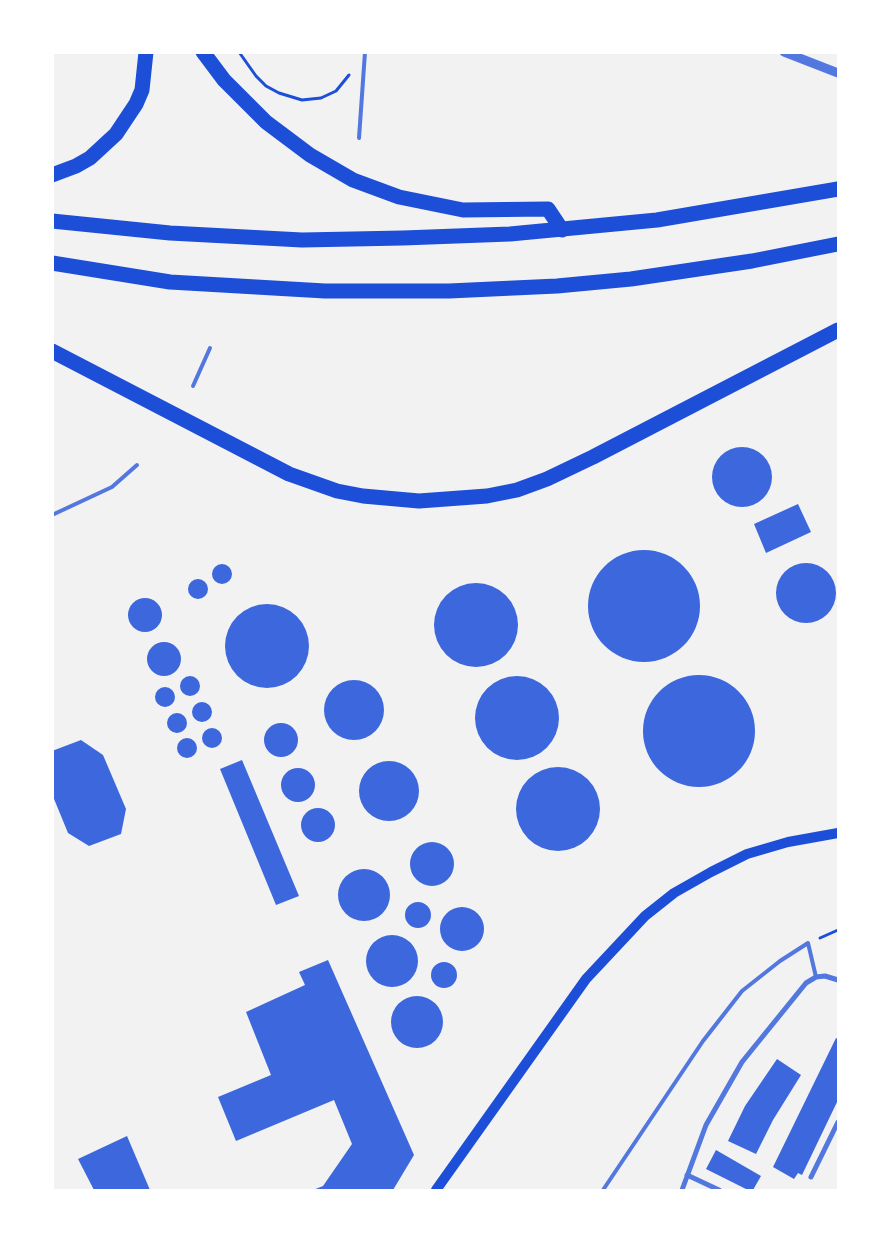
<!DOCTYPE html>
<style>
body{margin:0}
#map{position:relative;width:891px;height:1243px;overflow:hidden;background:#f2f2f2;font-family:Signika,sans-serif}
canvas{display:block}
.frame{position:absolute;inset:0;border:54px solid #fff;pointer-events:none}
</style>
<div id="map">
<canvas width="891" height="1243"></canvas>
<div class="frame"></div>
</div>
<script>
const ctx = document.querySelector('canvas').getContext('2d');
ctx.lineJoin = 'round';
function paint(path, color) { ctx.fillStyle = color; ctx.fill(path, 'evenodd'); }
const poly = rows => new Path2D(rows.map(r => 'M' + r).join(''));
function trace(path, color, width, dash) { ctx.strokeStyle = color; ctx.lineWidth = width; ctx.lineCap = dash ? 'butt' : 'round'; ctx.setLineDash(dash || []); ctx.stroke(path); }
paint(poly([
 '712 477a30 30 0 1 1 60 0a30 30 0 1 1-60 0Z',
 [798,504,811,532,766,553,754,524],
 '588 606a56 56 0 1 1 112 0a56 56 0 1 1-112 0Z',
 '776 593a30 30 0 1 1 60 0a30 30 0 1 1-60 0Z',
 '212 574a10 10 0 1 1 20 0a10 10 0 1 1-20 0Z',
 '188 589a10 10 0 1 1 20 0a10 10 0 1 1-20 0Z',
 '434 625a42 42 0 1 1 84 0a42 42 0 1 1-84 0Z',
 '128 615a17 17 0 1 1 34 0a17 17 0 1 1-34 0Z',
 '225 646a42 42 0 1 1 84 0a42 42 0 1 1-84 0Z',
 '147 659a17 17 0 1 1 34 0a17 17 0 1 1-34 0Z',
 '643 731a56 56 0 1 1 112 0a56 56 0 1 1-112 0Z',
 '180 686a10 10 0 1 1 20 0a10 10 0 1 1-20 0Z',
 '475 718a42 42 0 1 1 84 0a42 42 0 1 1-84 0Z',
 '324 710a30 30 0 1 1 60 0a30 30 0 1 1-60 0Z',
 '155 697a10 10 0 1 1 20 0a10 10 0 1 1-20 0Z',
 '192 712a10 10 0 1 1 20 0a10 10 0 1 1-20 0Z',
 '167 723a10 10 0 1 1 20 0a10 10 0 1 1-20 0Z',
 '264 740a17 17 0 1 1 34 0a17 17 0 1 1-34 0Z',
 '202 738a10 10 0 1 1 20 0a10 10 0 1 1-20 0Z',
 '177 748a10 10 0 1 1 20 0a10 10 0 1 1-20 0Z',
 [81,740,103,755,126,809,121,834,89,846,68,833,52,794,52,751],
 [242,760,299,896,276,905,220,769],
 '359 791a30 30 0 1 1 60 0a30 30 0 1 1-60 0Z',
 '516 809a42 42 0 1 1 84 0a42 42 0 1 1-84 0Z',
 '281 785a17 17 0 1 1 34 0a17 17 0 1 1-34 0Z',
 '301 825a17 17 0 1 1 34 0a17 17 0 1 1-34 0Z',
 '410 864a22 22 0 1 1 44 0a22 22 0 1 1-44 0Z',
 '338 895a26 26 0 1 1 52 0a26 26 0 1 1-52 0Z',
 '405 915a13 13 0 1 1 26 0a13 13 0 1 1-26 0Z',
 '440 929a22 22 0 1 1 44 0a22 22 0 1 1-44 0Z',
 '366 961a26 26 0 1 1 52 0a26 26 0 1 1-52 0Z',
 [328,960,414,1155,393,1190,313,1190,323,1186,352,1144,334,1100,236,1141,218,1097,271,1075,246,1012,305,985,299,972],
 '431 975a13 13 0 1 1 26 0a13 13 0 1 1-26 0Z',
 '391 1022a26 26 0 1 1 52 0a26 26 0 1 1-52 0Z',
 [836,1038,838,1039,838,1100,802,1175,798,1173,794,1179,773,1167],
 [777,1059,801,1075,773,1120,756,1154,728,1141,745,1106],
 [127,1136,150,1190,94,1190,78,1159],
 [716,1150,761,1176,753,1190,748,1190,706,1169]
]), '#3d67dc');
trace(poly([
 [239,52,256,76,266,86,279,93,302,100,321,98,336,91,349,75],
 [820,938,838,930]
]), '#1d4ed8', 3);
trace(poly([
 [359,138,365,52],
 [193,386,210,348],
 [52,515,112,487,137,465],
 [603,1190,703,1041,742,991,780,961,808,943,816,977]
]), '#5277de', 4);
trace(poly([
 [687,1175,719,1190],
 [811,1177,838,1122],
 [682,1190,706,1125,742,1062,806,983,816,977,825,976,838,980]
]), '#5277de', 5);
trace(poly([
 [784,52,838,73]
]), '#5277de', 9);
trace(poly([
 [436,1190,586,979,645,916,674,893,711,872,747,854,788,842,838,833]
]), '#1d4ed8', 10);
trace(poly([
 [203,52,224,80,266,122,310,155,353,180,399,197,463,210,548,209,562,230],
 [52,175,76,166,90,158,116,134,136,104,142,90,146,52],
 [52,221,170,233,302,240,403,238,510,234,657,220,838,189],
 [52,263,170,282,325,291,449,291,557,286,631,279,752,261,838,244],
 [52,351,289,474,337,491,363,496,419,501,487,496,517,490,547,479,593,457,838,330]
]), '#1d4ed8', 15);
</script>
